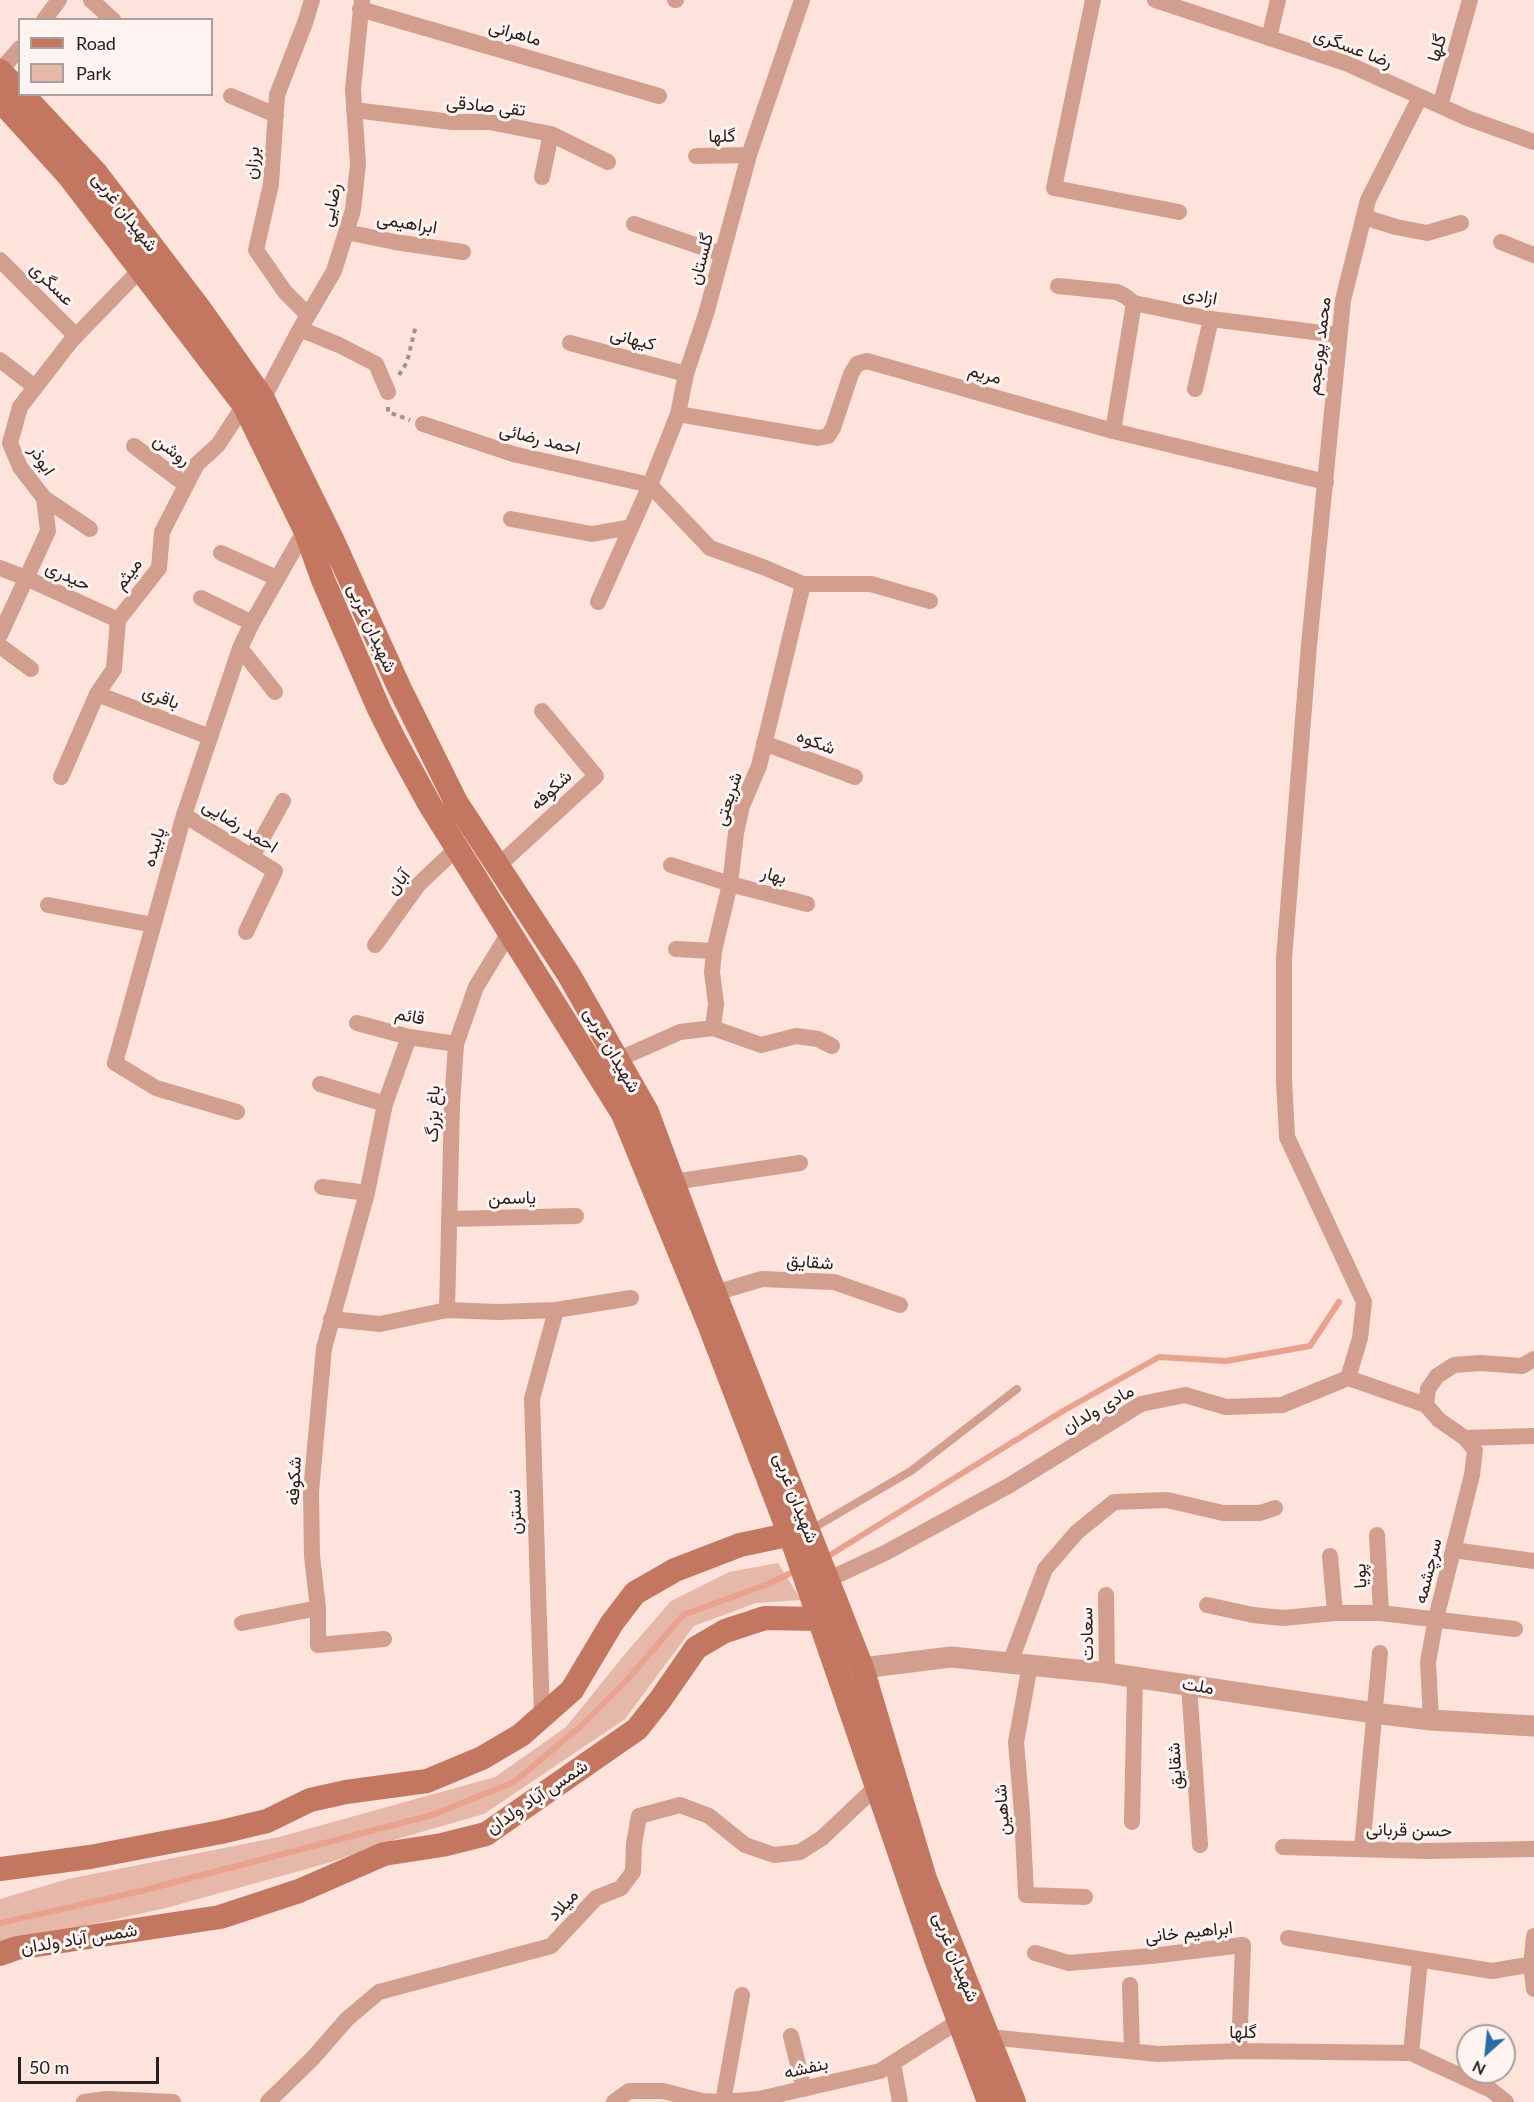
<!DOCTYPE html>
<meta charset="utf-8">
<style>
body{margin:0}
#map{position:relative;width:1534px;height:2102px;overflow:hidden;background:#fde3db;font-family:Lato,sans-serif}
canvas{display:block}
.legend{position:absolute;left:18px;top:18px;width:195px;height:78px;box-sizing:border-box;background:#fff4f1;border:2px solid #a99f9c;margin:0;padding:8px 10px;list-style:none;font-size:18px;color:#29201d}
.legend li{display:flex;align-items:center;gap:12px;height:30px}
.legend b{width:30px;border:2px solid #a99f9c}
.north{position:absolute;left:1456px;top:2024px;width:60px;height:60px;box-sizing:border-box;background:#fff4f1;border:2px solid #a99f9c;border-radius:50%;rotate:207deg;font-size:16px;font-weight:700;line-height:24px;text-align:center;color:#29201d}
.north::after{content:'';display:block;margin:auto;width:21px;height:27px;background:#2c6ca2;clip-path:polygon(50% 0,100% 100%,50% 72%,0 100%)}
.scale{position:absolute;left:18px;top:2057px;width:141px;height:27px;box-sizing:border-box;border:3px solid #29201d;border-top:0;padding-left:8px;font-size:18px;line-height:21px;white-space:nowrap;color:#29201d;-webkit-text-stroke:4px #fff4f1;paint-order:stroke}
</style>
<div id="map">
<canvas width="1534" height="2102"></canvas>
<ul class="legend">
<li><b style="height:8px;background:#c37760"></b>Road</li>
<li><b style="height:16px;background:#e6b8a9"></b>Park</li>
</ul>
<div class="north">N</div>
<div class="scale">50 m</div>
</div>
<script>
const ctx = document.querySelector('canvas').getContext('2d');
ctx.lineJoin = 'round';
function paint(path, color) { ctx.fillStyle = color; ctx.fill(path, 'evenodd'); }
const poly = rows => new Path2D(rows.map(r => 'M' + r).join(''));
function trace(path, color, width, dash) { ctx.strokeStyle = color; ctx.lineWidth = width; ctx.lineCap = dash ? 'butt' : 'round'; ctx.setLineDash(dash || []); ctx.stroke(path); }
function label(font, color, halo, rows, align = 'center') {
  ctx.font = font + ' Lato,Vazirmatn,sans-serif'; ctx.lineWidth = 6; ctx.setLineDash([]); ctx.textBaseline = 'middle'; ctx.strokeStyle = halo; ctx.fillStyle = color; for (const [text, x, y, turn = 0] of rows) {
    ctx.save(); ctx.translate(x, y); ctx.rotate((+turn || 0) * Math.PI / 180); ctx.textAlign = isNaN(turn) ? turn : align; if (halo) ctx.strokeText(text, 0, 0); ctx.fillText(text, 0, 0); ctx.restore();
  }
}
paint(poly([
 [778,1563,801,1600,756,1603,694,1626,625,1719,484,1814,397,1839,328,1863,166,1908,0,1945,0,1899,68,1879,279,1837,495,1777,566,1727,625,1654,671,1601,729,1572]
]), '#e6b8a9');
trace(poly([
 [830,1555,1063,1411,1159,1357,1226,1361,1310,1346,1339,1302],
 [0,1923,141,1891,432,1815,514,1782,582,1725,627,1680,683,1615,768,1584,791,1573]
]), '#e9a28d', 6);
trace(poly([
 [399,375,407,362,416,325],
 [388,407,388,412,410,420]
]), '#a4918b', 4, [4.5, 4.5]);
trace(poly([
 [810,1530,911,1471,1017,1389]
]), '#d29e8e', 8);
trace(poly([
 [91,0,113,20],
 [675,0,676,0],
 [1093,0,1054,188,1179,212],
 [1155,0,1348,64,1467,118,1534,142],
 [360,9,659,96],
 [44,20,59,0],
 [1269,38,1278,0],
 [0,71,20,48],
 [231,96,276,115],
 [1440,106,1470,0],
 [354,110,452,122,489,122,551,134,608,162],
 [696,156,749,155],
 [542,177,551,134],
 [1364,217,1396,227,1427,233,1461,223],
 [634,224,722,254],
 [346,232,395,242,463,252],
 [1501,242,1534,255],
 [0,260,76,336],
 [1058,286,1117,292,1125,296,1134,303,1211,319,1338,335],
 [308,315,285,292,256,250,271,184,277,95,305,23,312,0],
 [300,329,339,345,376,364,388,392],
 [570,343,686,374],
 [0,360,35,387],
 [1195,389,1211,319],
 [263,399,300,329,334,271,353,210,358,164,353,89,362,0],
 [678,414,818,438,828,436,833,428,851,374,857,364,867,361,1113,431,1326,482],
 [423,424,513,454,650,485,710,548,763,567,803,584,871,584,930,601],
 [1113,431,1134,303],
 [134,446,186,485],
 [44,498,90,529],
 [511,519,592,534,631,527],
 [221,553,277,578],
 [0,568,26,578,118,620],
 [201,598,252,623],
 [598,602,650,485,678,414,686,374,706,314,749,155,802,0],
 [0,635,48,531,44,498,20,467,10,443,20,407,71,341,141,269],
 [0,646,31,669],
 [240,648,275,692],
 [97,694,210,737],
 [764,743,855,777],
 [61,777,97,694,114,669,118,620,159,568,162,532,197,464,218,445,244,405],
 [184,815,275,871,246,932],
 [252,857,283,801],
 [671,865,730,884,807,904],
 [498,866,596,776,542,711],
 [48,905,153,925],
 [375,945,418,885,457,848],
 [676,949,714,951],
 [357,1023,409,1037,456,1044],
 [713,1028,716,1004,712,972,714,951,730,884,736,833,742,806,759,766,803,584],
 [617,1060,680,1032,713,1028,761,1045,796,1036,818,1039,832,1046],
 [320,1084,385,1104],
 [237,1112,156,1088,115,1063,184,815,240,648,252,623,305,530],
 [673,1182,800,1163],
 [322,1187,367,1193],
 [449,1219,576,1216],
 [715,1293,762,1279,834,1282,900,1305],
 [447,1310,452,1105,456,1044,476,987,509,933],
 [331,1319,380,1324,447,1310,498,1312,556,1310,631,1298],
 [1348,1378,1426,1405],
 [1465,1438,1534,1436],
 [1377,1535,1381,1613],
 [1453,1550,1534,1561],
 [1330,1556,1335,1613,1381,1613,1515,1629],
 [827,1580,885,1553,1010,1485,1141,1404,1185,1395,1226,1407,1282,1405,1348,1378,1360,1338,1364,1302,1287,1137,1284,1080,1284,959,1309,645,1343,300,1368,200,1420,97],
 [1106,1595,1107,1673],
 [1207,1605,1253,1615,1283,1618,1335,1613],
 [242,1623,318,1608],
 [384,1639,318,1645,318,1608,312,1556,311,1492,324,1348,367,1193,385,1104,409,1037],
 [1010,1663,1045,1569,1077,1532,1114,1502,1167,1500,1223,1513,1260,1513,1275,1508],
 [1030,1665,1016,1742,1022,1813,1026,1895,1085,1897],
 [1189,1685,1200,1845],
 [542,1716,532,1399,556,1310],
 [1431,1720,1428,1662,1436,1618,1472,1475,1475,1450,1465,1438,1439,1420,1426,1405,1428,1389,1437,1376,1454,1365,1480,1363,1522,1366,1534,1359],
 [1132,1822,1135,1677],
 [1283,1847,1427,1851,1534,1849],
 [1362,1849,1380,1653],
 [1534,1936,1531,1965,1534,1989],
 [1288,1938,1492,1971,1534,1964],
 [1035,1953,1069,1963,1151,1956,1243,1945,1239,2051],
 [1130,1985,1132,2051],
 [791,2036,804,2089],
 [989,2037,1158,2054,1239,2051,1411,2053,1491,2090,1506,2102],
 [1411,2053,1420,1960],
 [893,2063,900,2102],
 [84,2102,106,2099,173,2102],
 [268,2102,313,2058,347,2019,379,1992,551,1946,596,1898,621,1888,633,1872,634,1844,639,1816,680,1805,709,1816,745,1845,774,1855,800,1852,822,1838,876,1787],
 [614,2102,629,2091,663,2091,702,2101,721,2102],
 [723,2102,742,1995],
 [724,2102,759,2099,880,2071,959,2021]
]), '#d29e8e', 16);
trace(poly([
 [847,1671,862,1668,951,1657,1107,1673,1374,1713,1431,1720,1534,1726]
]), '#d29e8e', 21);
trace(poly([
 [0,71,20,92],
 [22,94,96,173,199,308,263,399,332,539,399,687,456,802,569,975,647,1112,706,1271,862,1668,925,1879,1014,2102],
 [0,100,69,176,244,405,305,530,323,580,379,709,395,741,430,805,623,1114,709,1324,796,1551,936,1959,989,2102],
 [0,1869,90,1857,221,1832,267,1821,310,1800,346,1792,427,1781,482,1758,521,1735,572,1690,612,1623,635,1593,675,1570,740,1545,806,1531],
 [0,1954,17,1948,220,1917,299,1891,384,1854,442,1845,486,1834,637,1729,660,1700,696,1648,725,1631,765,1618,818,1619]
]), '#c37760', 24);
label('18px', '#29201d', '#fff4f1', [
 ["ماهرانی",515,33,16],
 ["رضا عسگری",1353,48,21],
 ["گلها",1437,48,-74],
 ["تقی صادقی",486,106,6],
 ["گلها",722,136,-1],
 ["برزان",252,163,-85],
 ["رضایی",331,205,-78],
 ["شهیدان غربی",125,212,52],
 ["ابراهیمی",407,223,9],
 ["گلستان",701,259,-75],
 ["عسگری",52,284,45],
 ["ازادی",1200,296,10],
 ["کیهانی",633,339,15],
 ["محمد پورعجم",1319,346,-83],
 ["مریم",985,374,16],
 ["احمد رضائی",540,439,14],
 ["روشن",172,450,37],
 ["ابوذر",42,460,58],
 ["میثم",128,574,-53],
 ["حیدری",68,576,25],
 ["شهیدان غربی",372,628,66],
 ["باقری",161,697,21],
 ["شکوه",816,742,21],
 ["شکوفه",551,790,-43],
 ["شریعتی",728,799,-72],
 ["احمد رضایی",240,826,32],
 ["پابیده",154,847,-74],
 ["بهار",774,875,15],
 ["آبان",398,882,-51],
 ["قائم",410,1016,12],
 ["شهیدان غربی",612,1050,60],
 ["باغ بزرگ",433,1114,-88],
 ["یاسمن",512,1198,-1],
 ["شقایق",810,1262,4],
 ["مادی ولدان",1098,1409,-30],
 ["شکوفه",294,1481,-87],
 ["شهیدان غربی",796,1498,69],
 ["نسترن",515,1512,-92],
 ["سرچشمه",1428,1571,-76],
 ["پویا",1360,1576,-93],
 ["سعادت",1087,1634,-91],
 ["ملت",1198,1686,9],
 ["شقایق",1175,1766,-94],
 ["شمس آباد ولدان",537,1797,-34],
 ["شاهین",1002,1810,-94],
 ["حسن قربانی",1409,1830,1],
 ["میلاد",563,1905,-47],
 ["ابراهیم خانی",1189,1932,-6],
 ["شمس آباد ولدان",79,1939,-9],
 ["شهیدان غربی",956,1957,68],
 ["گلها",1243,2032],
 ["بنفشه",806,2068,-13]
]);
</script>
